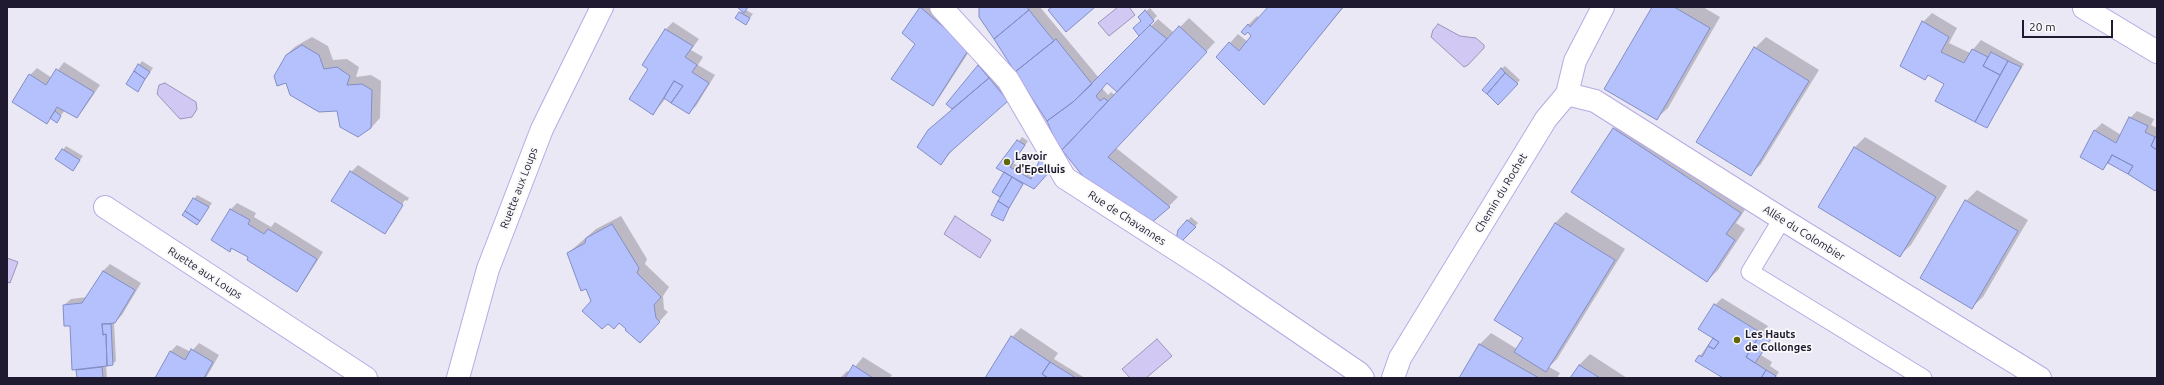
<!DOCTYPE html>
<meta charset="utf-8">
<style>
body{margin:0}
#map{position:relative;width:2164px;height:385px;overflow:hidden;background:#ebe8f5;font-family:Ubuntu,sans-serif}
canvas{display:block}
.frame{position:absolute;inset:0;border:8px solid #1f1a30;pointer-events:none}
.scale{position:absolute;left:2022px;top:20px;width:91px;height:18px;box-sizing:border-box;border:2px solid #1f1a30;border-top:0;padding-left:5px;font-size:12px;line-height:14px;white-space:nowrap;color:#1f1a30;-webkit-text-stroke:3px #f8f8f8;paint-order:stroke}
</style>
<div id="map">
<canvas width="2164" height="385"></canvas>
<div class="frame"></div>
<div class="scale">20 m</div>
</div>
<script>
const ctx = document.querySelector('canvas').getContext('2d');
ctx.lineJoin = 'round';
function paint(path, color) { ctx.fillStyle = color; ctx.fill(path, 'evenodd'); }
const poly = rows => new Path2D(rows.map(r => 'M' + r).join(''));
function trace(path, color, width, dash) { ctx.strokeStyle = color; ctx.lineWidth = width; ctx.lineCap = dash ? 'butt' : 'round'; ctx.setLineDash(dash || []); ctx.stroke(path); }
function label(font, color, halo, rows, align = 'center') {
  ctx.font = font + ' Ubuntu,sans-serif'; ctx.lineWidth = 3.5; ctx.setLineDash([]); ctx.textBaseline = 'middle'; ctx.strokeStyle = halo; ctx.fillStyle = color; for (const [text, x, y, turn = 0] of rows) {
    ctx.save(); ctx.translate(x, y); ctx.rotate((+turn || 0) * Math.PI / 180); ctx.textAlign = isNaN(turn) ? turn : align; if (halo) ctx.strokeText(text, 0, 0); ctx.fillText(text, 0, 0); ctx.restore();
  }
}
const water = poly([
 [1118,7,1129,7,1135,15,1109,36,1098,23,1118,7],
 [1438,24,1460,36,1476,38,1484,45,1484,48,1468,65,1464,67,1431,37,1433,30,1438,24],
 [165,83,196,102,197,109,192,117,180,119,157,94,159,85,165,83],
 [955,216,991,240,980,258,944,234,955,216],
 [7,258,18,262,10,283,7,282,7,258],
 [1157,339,1172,356,1146,378,1130,378,1122,369,1157,339]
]);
paint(water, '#d1c8f4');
trace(water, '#9c94b9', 1);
paint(poly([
 [737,7,748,7,746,10,753,14,746,23,736,18,742,10],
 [921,7,935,7,974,44,939,98,932,105,917,44,903,33],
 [980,7,1040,7,1099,78,1158,19,1174,33,1189,18,1215,42,1116,148,1178,197,1169,206,1151,221,1086,179,1055,139,1048,120],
 [1107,82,1118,92,1115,95,1111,92,1108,95,1102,88],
 [1269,7,1344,7,1264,103,1230,43,1238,34,1248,42,1253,36,1248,25,1257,16,1259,18],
 [1653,7,1703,7,1720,17,1668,108,1657,118],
 [1150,8,1157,16,1139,35,1142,20,1139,17],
 [1932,13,1957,28,1949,43,1970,53,1981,40,2024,64,1987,127,1936,100,1946,83,1929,74,1925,79,1923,22],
 [673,22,699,39,691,50,703,57,698,65,715,75,696,106,689,113,666,98,653,114,650,69,643,65,666,29],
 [312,37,328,46,333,60,347,59,359,67,356,77,371,75,381,81,380,118,371,128,338,110,286,55,296,46],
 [1766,37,1819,70,1761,164,1750,175,1755,48],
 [142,61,153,68,138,90,139,65],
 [64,62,100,85,83,110,76,117,65,110,57,121,51,118,47,123,30,75,37,68,52,78],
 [982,62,1015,94,955,147,941,164,928,130,953,109,948,104],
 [1505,66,1520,80,1498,104,1501,69],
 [2137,111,2154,119,2151,125,2157,128,2157,188,2109,162,2103,168,2081,156,2095,130,2102,123,2121,135,2130,118],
 [2114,151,2109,162,2107,162],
 [1625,118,1751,201,1736,223,1745,229,1718,270,1707,281,1614,129],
 [1022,137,1028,141,1013,163,1034,175,1053,167,1024,183,1002,220,1001,197,993,192,1005,171,998,168],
 [1865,137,1947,186,1911,245,1900,255,1854,148],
 [66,146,83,156,73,170,63,150],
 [358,165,409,198,391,225,384,232,351,172],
 [405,200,407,201,391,226,388,226],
 [1977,190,2028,220,1983,297,1972,307,1966,201],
 [197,195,212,203,200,220,194,199],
 [237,203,256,213,254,217,271,227,275,222,323,252,303,283,296,290,250,256,233,248,230,251,230,210],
 [1566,212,1625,249,1557,359,1549,367,1560,373,1557,378,1460,378,1480,344,1491,333,1517,349,1524,338,1555,223],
 [621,216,647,259,645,264,669,287,663,296,664,309,668,312,649,333,628,328,592,301,568,253,596,229],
 [1191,217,1198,223,1181,241,1179,230],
 [110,264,141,283,122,315,114,323,116,361,112,364,106,365,107,378,78,378,77,370,79,368,71,325,64,305,71,299,87,297,103,271],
 [1722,298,1768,326,1765,330,1774,335,1761,355,1772,362,1770,366,1779,372,1775,378,1725,378,1700,356,1713,338,1715,305],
 [1021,328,1058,353,1054,359,1085,378,986,377,1012,337],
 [199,343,219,355,206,378,156,378,170,352,177,345,191,352],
 [1590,354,1627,378,1571,378,1579,365],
 [863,357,892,375,890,378,840,378,847,371,850,373]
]), '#0003');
const building = poly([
 [737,7,748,7,744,13,737,7],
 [920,7,959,40,967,52,933,106,891,79,915,44,902,33,920,7],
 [979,7,1027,7,1029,10,994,39,979,17,979,7],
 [1052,7,1092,7,1094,8,1066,32,1048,10,1052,7],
 [1268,7,1343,7,1264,105,1216,57,1229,42,1239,51,1251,36,1248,32,1245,35,1241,32,1248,24,1250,27,1268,7],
 [1652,7,1674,7,1710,28,1657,120,1604,89,1652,7],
 [1029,10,1054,41,1015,72,994,39,1029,10],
 [1145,10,1154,21,1139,36,1133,28,1141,21,1138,17,1145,10],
 [739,12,750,18,746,25,735,18,739,12],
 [1922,21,1949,37,1941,52,1964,63,1972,49,1988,57,1983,66,2000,75,1975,122,1935,101,1944,84,1928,75,1925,80,1900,66,1922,21],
 [1150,25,1167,39,1117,92,1107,83,1096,96,1100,101,1104,98,1108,101,1062,150,1055,140,1047,121,1073,102,1150,25],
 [1179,26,1207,52,1108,157,1170,207,1151,223,1086,180,1062,150,1179,26],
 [665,29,693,46,685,57,697,65,692,72,709,83,689,114,671,103,683,86,674,81,653,115,629,99,648,69,642,65,665,29],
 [1056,39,1092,84,1073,102,1047,121,1015,72,1056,39],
 [302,45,319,55,324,69,337,67,350,76,347,85,362,84,372,90,371,128,358,137,340,127,337,111,319,112,290,95,286,83,277,86,274,76,286,55,302,45],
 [1754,47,1809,81,1751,176,1696,142,1754,47],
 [1991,52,2008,61,2000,75,1983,66,1991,52],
 [2008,61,2021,67,1987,128,1975,122,2008,61],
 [138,64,150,72,145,79,134,71,138,64],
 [978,65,989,78,952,109,946,104,978,65],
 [1501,68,1505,73,1487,94,1482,90,1501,68],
 [56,69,94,92,77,118,57,107,47,124,12,102,29,74,46,85,56,69],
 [134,71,145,79,138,92,126,84,134,71],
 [1505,73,1518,84,1498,105,1487,94,1505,73],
 [989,78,1008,101,949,153,941,165,917,147,928,130,989,78],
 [674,81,683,86,671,103,664,98,674,81],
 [55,111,61,116,57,123,50,118,55,111],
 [2129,117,2148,126,2145,132,2155,137,2151,146,2157,150,2157,188,2155,191,2128,174,2133,166,2112,155,2103,170,2080,157,2094,130,2116,143,2129,117],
 [1613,128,1741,213,1726,234,1735,240,1707,282,1571,192,1613,128],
 [2155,137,2157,138,2157,150,2151,146,2155,137],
 [1017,140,1025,145,1010,167,1031,179,1041,157,1050,171,1034,189,996,168,1017,140],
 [1854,147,1936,197,1900,257,1818,207,1854,147],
 [62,149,80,160,73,171,55,159,62,149],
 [2112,155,2133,166,2128,174,2108,163,2112,155],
 [350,171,403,205,385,234,331,201,350,171],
 [1004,172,1012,177,1000,197,992,192,1004,172],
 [1012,177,1023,184,1009,208,998,201,1012,177],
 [193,198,209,207,200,221,185,211,193,198],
 [1965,200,2018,231,1972,309,1920,278,1965,200],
 [998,201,1009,208,1003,221,991,215,998,201],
 [230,209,250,220,248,224,264,234,268,229,317,259,297,292,247,260,248,257,231,248,230,252,211,240,230,209],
 [185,211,200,221,197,225,182,215,185,211],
 [1187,220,1196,227,1181,242,1176,239,1178,230,1187,220],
 [1555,223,1615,260,1546,372,1514,352,1523,338,1494,320,1555,223],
 [612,224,639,268,637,273,661,297,654,305,656,318,660,322,640,343,625,330,626,329,619,323,614,329,608,324,602,329,582,311,591,301,586,289,581,291,567,253,585,243,586,238,612,224],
 [103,271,135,290,115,323,102,324,103,335,106,334,107,366,72,370,70,326,64,326,63,305,82,303,103,271],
 [1714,304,1761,333,1746,357,1766,370,1761,378,1723,378,1695,361,1699,355,1702,357,1708,346,1714,349,1719,342,1698,329,1714,304],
 [102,324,111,324,113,365,107,366,106,334,103,335,102,324],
 [1761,333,1771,339,1755,363,1746,357,1761,333],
 [1011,336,1050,362,1042,374,1048,378,985,378,1011,336],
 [1713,338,1719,342,1714,349,1708,346,1713,338],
 [1479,344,1539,378,1459,378,1479,344],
 [191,349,213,362,204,378,155,378,170,351,185,360,191,349],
 [1050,362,1076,378,1048,378,1042,374,1050,362],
 [853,365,873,378,845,378,853,365],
 [1579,365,1600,378,1570,378,1579,365],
 [102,367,103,378,77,378,76,370,102,367],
 [1766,370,1776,376,1775,378,1761,378,1766,370]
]);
paint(building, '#b4c1fc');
trace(building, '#828dc5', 1);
const lane = poly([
 [1782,219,1750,272,1923,378]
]);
const street = poly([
 [941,7,1008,80,1065,178,1214,274,1359,373,1363,378],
 [2084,8,2157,52],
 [1567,94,1595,101,1782,219,2040,378],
 [105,207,366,378],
 [458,378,488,269,542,129,602,7],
 [1393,378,1400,358,1546,119,1567,94,1575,61,1603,7]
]);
trace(lane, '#b7aae4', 19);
trace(street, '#b7aae4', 24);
trace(lane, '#fff', 17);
trace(street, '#fff', 22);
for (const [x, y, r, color] of [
 [1007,162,4,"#5f6708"],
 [1737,340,4,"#5f6708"]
]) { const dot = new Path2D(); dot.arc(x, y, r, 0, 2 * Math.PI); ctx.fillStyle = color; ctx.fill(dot); trace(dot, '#f8f8f8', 1.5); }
label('bold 11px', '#1f1a30', '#f8f8f8', [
 ["Lavoir",1015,156],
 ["d'Epelluis",1015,169],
 ["Les Hauts",1745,334],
 ["de Collonges",1745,347]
], 'left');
label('11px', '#1f1a30', '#f8f8f8', [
 ["Ruette aux Loups",519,188,-69],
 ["Chemin du Rochet",1501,193,-59],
 ["Rue de Chavannes",1127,218,33],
 ["Allée du Colombier",1804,233,32],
 ["Ruette aux Loups",205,273,33]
]);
</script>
